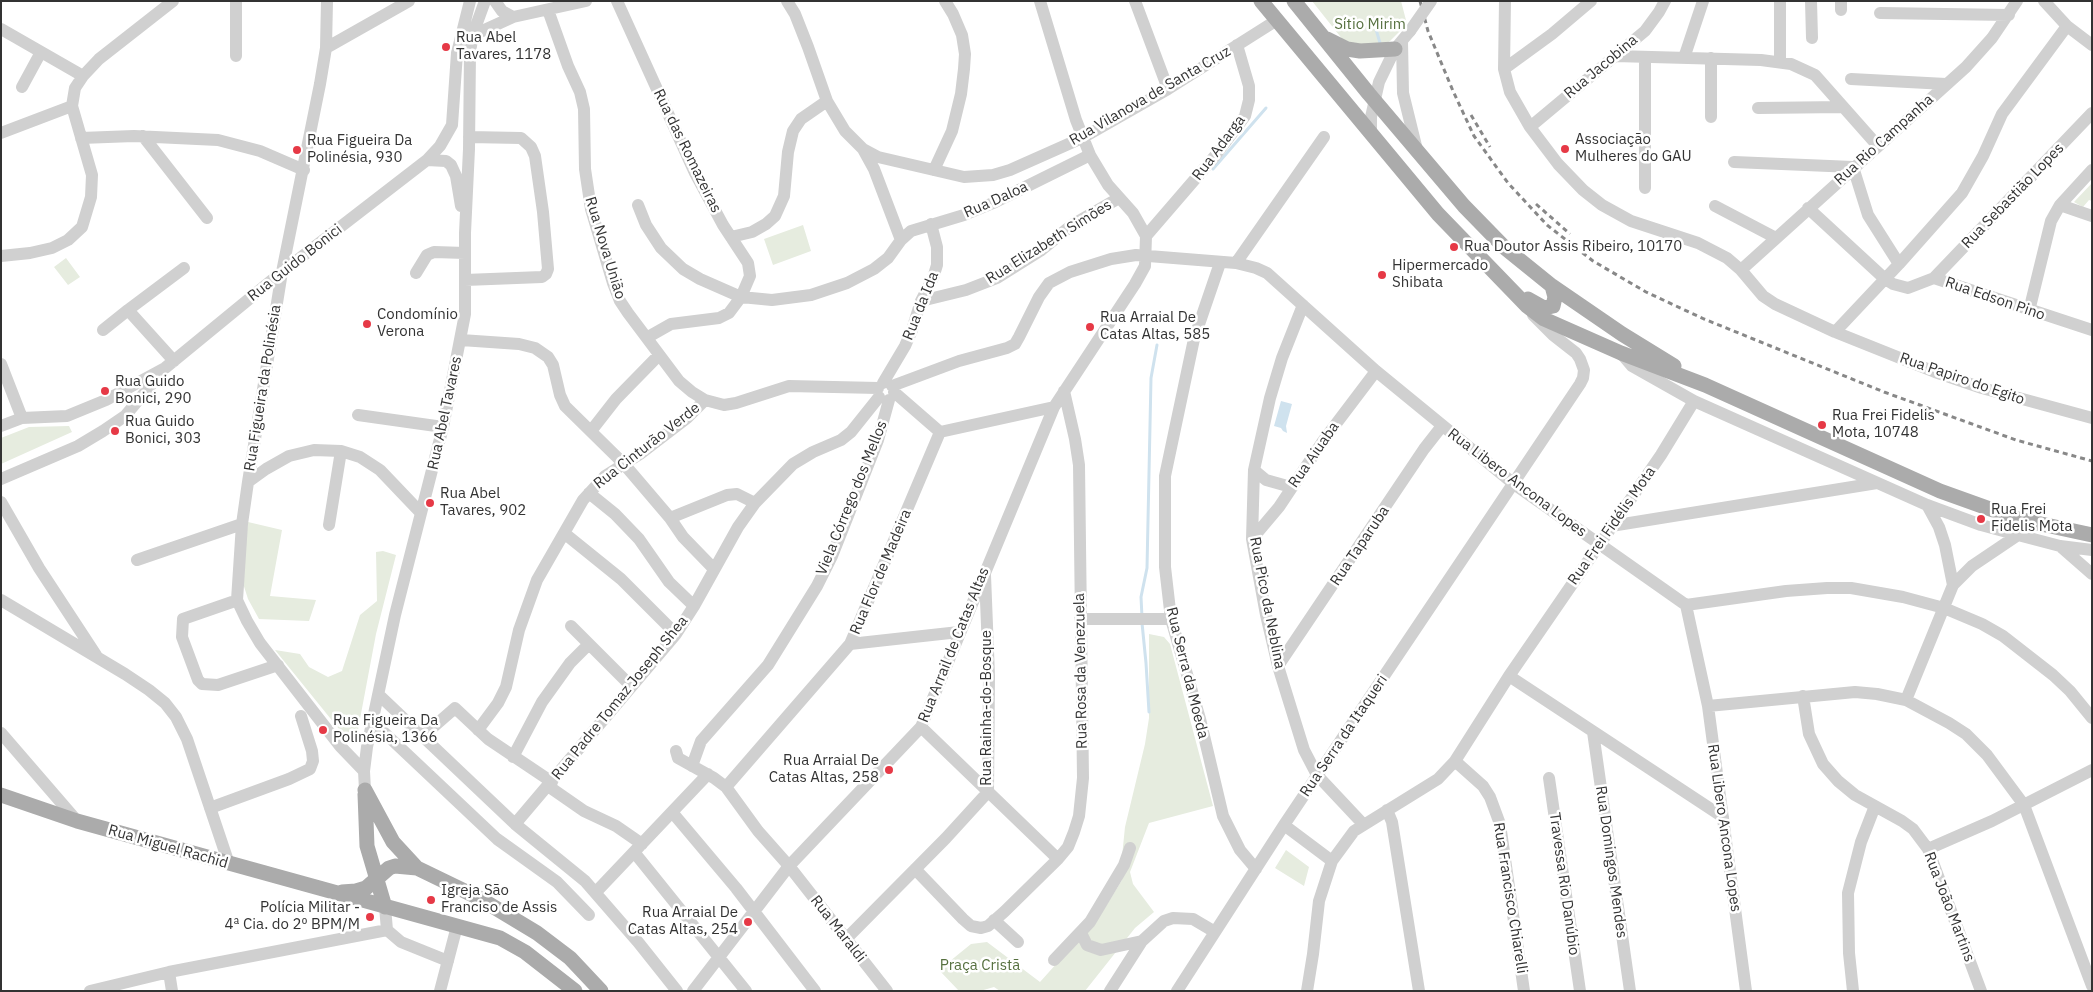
<!DOCTYPE html>
<meta charset="utf-8">
<style>
body{margin:0}
#map{position:relative;width:2093px;height:992px;overflow:hidden;background:#fff;font-family:"IBM Plex Sans",sans-serif}
canvas{display:block}
.frame{position:absolute;inset:0;border:2px solid #333;pointer-events:none}
</style>
<div id="map">
<canvas width="2093" height="992"></canvas>
<div class="frame"></div>
</div>
<script>
const ctx = document.querySelector('canvas').getContext('2d');
ctx.lineJoin = 'round';
function paint(path, color) { ctx.fillStyle = color; ctx.fill(path, 'evenodd'); }
const poly = rows => new Path2D(rows.map(r => 'M' + r).join(''));
function trace(path, color, width, dash) { ctx.strokeStyle = color; ctx.lineWidth = width; ctx.lineCap = dash ? 'butt' : 'round'; ctx.setLineDash(dash || []); ctx.stroke(path); }
function label(font, color, halo, rows, align = 'center') {
  ctx.font = font + ' "IBM Plex Sans",sans-serif'; ctx.lineWidth = 5; ctx.setLineDash([]); ctx.textBaseline = 'middle'; ctx.strokeStyle = halo; ctx.fillStyle = color; for (const [text, x, y, turn = 0] of rows) {
    ctx.save(); ctx.translate(x, y); ctx.rotate((+turn || 0) * Math.PI / 180); ctx.textAlign = isNaN(turn) ? turn : align; if (halo) ctx.strokeText(text, 0, 0); ctx.fillText(text, 0, 0); ctx.restore();
  }
}
paint(poly([
 [1312,1,1401,1,1407,24,1390,41,1372,52,1343,40],
 [2092,183,2092,201,2089,200,2083,207,2074,202],
 [803,225,811,251,773,265,764,239],
 [66,258,80,277,68,285,54,267],
 [69,426,72,432,1,464,1,438,29,427],
 [248,522,282,530,270,596,316,600,309,621,259,619,248,599,241,577],
 [383,551,396,555,376,634,357,735,347,739,275,650,300,654,309,667,328,677,342,671,360,615,377,601,376,552],
 [1149,634,1164,637,1170,644,1213,806,1149,823,1130,872,1133,884,1154,912,1135,928,1085,991,1000,991,994,987,980,991,959,991,939,970,971,944,987,942,1040,982,1101,914,1122,880,1120,876,1125,827,1145,744,1149,718],
 [1286,850,1309,867,1304,886,1275,868]
]), '#e6ecdf');
paint(poly([
 [1281,401,1292,404,1286,426,1287,433,1283,431,1281,428,1274,426]
]), '#cfe2ee');
trace(poly([
 [1373,19,1380,43],
 [1213,169,1266,108],
 [1142,617,1141,597,1147,568,1151,378,1157,345],
 [1142,623,1146,663,1149,712]
]), '#cfe2ee', 3);
trace(poly([
 [327,1,326,48,320,84,282,272,248,482,242,524,237,600,247,621,260,643,340,746,364,771],
 [495,1,502,11,513,17],
 [617,1,695,173,723,225,748,263,750,276,741,297,729,313,719,318,671,324,648,337],
 [787,1,795,14,808,47,827,101,845,131,863,149,878,157,964,177,993,175,1010,170,1082,138,1168,89,1277,20],
 [1135,1,1168,89],
 [1505,1,1504,69,1510,92,1530,127,1558,164,1583,190,1602,205,1631,221,1698,243,1727,258,1741,270,1763,296,1775,304,1835,332,1935,372,1982,388,2092,418],
 [1811,1,1812,38],
 [1841,1,1841,10],
 [2044,1,2067,26,2092,45],
 [548,10,568,66,580,92,584,109,585,169,591,209,613,283,620,301,628,313,679,381,692,392,705,400,724,405,736,403,789,386,878,388],
 [1880,13,2009,15],
 [1,29,83,76],
 [469,37,513,17,586,1],
 [1402,41,1403,93,1417,150],
 [326,48,409,1],
 [236,56,236,1],
 [1615,56,1761,60,1791,64,1815,75,1877,145],
 [1645,57,1645,188],
 [1684,58,1703,1],
 [1711,58,1711,117],
 [1780,61,1780,1],
 [1504,69,1552,34,1591,1],
 [1851,79,1946,84],
 [22,87,41,52],
 [1758,108,1843,107],
 [1530,127,1645,31,1659,12,1665,1],
 [1,133,72,106],
 [1371,133,1371,117,1379,82,1395,49,1410,31],
 [143,136,207,218],
 [81,138,134,136,218,140,260,151,304,170],
 [427,160,446,161,451,165,456,176,461,206],
 [1734,162,1853,167,1868,215,1899,264],
 [934,170,952,131,961,94,964,69,965,54,962,35,953,14,945,1],
 [638,205,646,225,661,248,683,269,700,279,741,297,772,300,811,295,847,283,874,269,888,258,901,240,874,169,863,149],
 [2060,205,2092,216],
 [1715,206,1776,238],
 [1808,208,1885,279,1893,284,1908,288,1934,278,2092,330],
 [1146,236,1215,156,1245,116,1249,100,1249,86,1237,45],
 [731,237,752,232,766,224,775,216,784,196,788,152,793,131,801,119,827,101],
 [901,240,911,231,964,215,993,203,1090,155],
 [1,256,30,253,52,248,68,240,82,227,91,197,92,175,72,106,75,88,83,76,99,59,173,1],
 [1220,263,1194,339,1165,476,1165,567,1171,619,1200,719,1223,816,1240,850,1256,869],
 [1236,263,1324,137],
 [1741,270,1966,67,1992,38,2017,1],
 [416,273,427,255,434,252,465,253],
 [1934,278,2092,113],
 [465,280,542,277,546,274,548,269,543,212,535,156,531,147,521,138,469,137],
 [921,301,966,290,997,278,1040,251,1072,225,1119,198],
 [1303,305,1282,358,1270,398,1254,470,1252,539,1266,615,1278,666,1304,750,1317,775,1363,824],
 [2029,311,2051,221,2060,205,2092,170],
 [103,330,128,310],
 [1835,332,1899,264,1962,193,1983,156,2002,114,2067,26],
 [461,340,519,344,535,348,548,357,553,365,560,395,565,406,624,464,670,518,683,537,714,569],
 [1621,353,1632,366,1694,401,1927,505,1981,525,2018,535,2060,546,2092,550],
 [174,361,128,310,184,268],
 [1,364,22,418],
 [883,383,905,346,912,330,921,301,933,278,937,265,937,247,931,224],
 [892,386,959,361,1007,348,1015,344,1019,337,1039,297,1049,283,1070,272,1111,259,1136,255,1236,263,1256,268,1267,273,1376,371,1514,484,1686,605,1708,706,1746,991],
 [894,392,940,432],
 [358,415,443,427],
 [1,426,22,418,67,416,106,400,165,368,282,272,427,160,440,146,452,125,457,53,470,1],
 [591,431,616,399,659,355],
 [940,432,1054,407],
 [1254,470,1266,480,1291,487],
 [1,479,78,446,103,431,125,416,162,372],
 [248,482,266,469,289,456,314,450,341,451,360,457,380,470,421,513],
 [589,493,615,514,639,539,669,582,694,606],
 [1,502,39,568,96,655],
 [1927,505,1939,527,1945,545,1953,585],
 [670,518,727,495,737,494,755,503],
 [329,525,341,451],
 [1611,526,1877,483],
 [564,533,621,579,676,634],
 [1252,539,1279,507,1323,441,1376,371],
 [2060,546,2092,574],
 [137,560,242,524],
 [1,600,125,674,149,690,165,703,176,717,187,739,229,864],
 [232,602,183,619,182,637,198,680,202,684,218,685,278,665],
 [1686,605,1786,591,1827,588,1851,588,1903,597,1944,608,1982,624,2003,636,2053,675,2070,691,2092,718],
 [1080,619,1171,619],
 [571,626,631,686],
 [850,644,959,632],
 [1278,666,1424,449,1442,426],
 [1509,676,1723,817],
 [379,695,515,824,585,881,638,942,677,991],
 [1803,696,1809,734,1823,764,1838,781,1855,795,1902,821,1913,829,1928,849,1981,991],
 [1906,700,1953,585,1972,566,2018,535],
 [1708,706,1855,692,1877,694,1906,700,1949,723,1966,734,1987,755,2024,805,2092,986],
 [373,722,497,839,557,882,589,915],
 [921,727,1058,859],
 [478,730,498,703,506,687,519,630,537,580,583,500,605,476,640,454,687,418,705,400],
 [1593,732,1630,991],
 [1,733,77,821],
 [423,736,455,708,488,739,552,782],
 [676,751,678,758,714,778,726,787,758,831,789,866,887,991],
 [513,757,542,702,570,663,589,644],
 [1455,761,1483,786,1490,797,1500,824,1524,991],
 [692,766,701,741,768,665,817,586,832,556,878,440,889,400],
 [1549,778,1580,991],
 [548,786,584,811,616,826,642,844],
 [726,787,850,644,940,432],
 [365,790,364,771,367,747,395,615,443,427,465,314,465,233,469,149,470,52,473,34,485,1],
 [210,808,289,779,310,769,313,761,312,751,301,716],
 [1387,810,1392,822,1419,991],
 [672,812,736,888,815,991],
 [515,824,676,634,694,606,738,527,755,503,793,464,813,452,841,440,851,432,879,397],
 [1284,825,1332,861],
 [1928,849,1992,821,2092,770],
 [634,852,746,991],
 [915,869,963,919,971,926,981,928,988,926,1004,912,1058,859,1068,847,1074,832,1079,816,1083,778,1079,465,1075,439,1064,391],
 [596,892,708,774],
 [385,907,387,930,401,942,448,961],
 [994,920,1018,942],
 [1081,933,1087,945,1101,950,1142,941],
 [846,939,946,838,988,792,989,676,985,575],
 [1054,960,1090,922,1124,865,1130,848],
 [169,972,172,991],
 [90,991,169,972,387,930],
 [440,991,457,926],
 [693,991,789,866,921,727,1054,407,1135,284,1145,266,1146,236,1133,213,1108,185,1090,155,1076,120,1040,1],
 [1110,991,1142,941,1164,921,1173,918,1193,919,1215,932],
 [1177,991,1284,825,1580,384,1583,378,1584,370,1580,359,1576,353,1553,335,1533,315],
 [1307,991,1313,954,1319,901,1332,861,1354,831,1438,779,1455,761,1509,676,1661,455,1694,401],
 [1853,991,1849,953,1848,893,1861,842,1875,806]
]), '#d0d0d0', 12);
trace(poly([
 [1261,1,1438,214,1527,306,1544,319,1621,353,1705,385,1940,491,2018,519,2092,535],
 [1294,1,1369,94,1464,206,1505,248,1552,286,1622,334,1674,366],
 [1327,39,1347,49,1360,51,1395,49],
 [1528,299,1544,308,1553,306,1555,297,1552,286],
 [365,790,393,842,417,868,479,898,537,933,570,958,601,991],
 [365,794,367,846,385,907],
 [1,795,77,821,500,938,525,952,575,991],
 [342,892,356,891,366,888,389,868,395,866,417,868]
]), '#ababab', 15);
trace(poly([
 [1420,1,1428,31,1453,91,1474,136,1508,183,1547,225,1593,261,1646,292,1704,319,1884,392,2016,440,2092,461],
 [1471,115,1490,147],
 [1536,204,1570,234]
]), '#888', 3, [5, 4]);
trace(poly([
 [1410,31,1431,1]
]), '#d0d0d0', 12);
for (const [x, y, r, color] of [
 [446,47,5,"#e63946"],
 [1565,149,5,"#e63946"],
 [297,150,5,"#e63946"],
 [1454,247,5,"#e63946"],
 [1382,275,5,"#e63946"],
 [367,324,5,"#e63946"],
 [1090,327,5,"#e63946"],
 [105,391,5,"#e63946"],
 [1822,425,5,"#e63946"],
 [115,431,5,"#e63946"],
 [430,503,5,"#e63946"],
 [1981,519,5,"#e63946"],
 [323,730,5,"#e63946"],
 [889,770,5,"#e63946"],
 [431,900,5,"#e63946"],
 [370,917,5,"#e63946"],
 [748,922,5,"#e63946"]
]) { const dot = new Path2D(); dot.arc(x, y, r, 0, 2 * Math.PI); ctx.fillStyle = color; ctx.fill(dot); trace(dot, '#fff', 2); }
label('15px', '#56703f', '#fff', [
 ["Sítio Mirim",1370,25],
 ["Praça Cristã",980,966]
]);
label('15px', '#333', '#fff', [
 ["Rua Abel",456,38],
 ["Tavares, 1178",456,55],
 ["Associação",1575,140],
 ["Mulheres do GAU",1575,157],
 ["Rua Figueira Da",307,141],
 ["Polinésia, 930",307,158],
 ["Rua Doutor Assis Ribeiro, 10170",1464,247],
 ["Hipermercado",1392,266],
 ["Shibata",1392,283],
 ["Condomínio",377,315],
 ["Verona",377,332],
 ["Rua Arraial De",1100,318],
 ["Catas Altas, 585",1100,335],
 ["Rua Guido",115,382],
 ["Bonici, 290",115,399],
 ["Rua Frei Fidelis",1832,416],
 ["Mota, 10748",1832,433],
 ["Rua Guido",125,422],
 ["Bonici, 303",125,439],
 ["Rua Abel",440,494],
 ["Tavares, 902",440,511],
 ["Rua Frei",1991,510],
 ["Fidelis Mota",1991,527],
 ["Rua Figueira Da",333,721],
 ["Polinésia, 1366",333,738],
 ["Rua Arraial De",879,761,"right"],
 ["Catas Altas, 258",879,778,"right"],
 ["Igreja São",441,891],
 ["Franciso de Assis",441,908],
 ["Polícia Militar -",360,908,"right"],
 ["4ª Cia. do 2º BPM/M",360,925,"right"],
 ["Rua Arraial De",738,913,"right"],
 ["Catas Altas, 254",738,930,"right"]
], 'left');
label('15px', '#333', '#fff', [
 ["Rua Jacobina",1601,67,-40],
 ["Rua Vilanova de Santa Cruz",1150,96,-30],
 ["Rua Rio Campanha",1884,140,-42],
 ["Rua Adarga",1219,148,-53],
 ["Rua das Romazeiras",687,151,64],
 ["Rua Sebastião Lopes",2013,196,-46],
 ["Rua Daloa",996,200,-24],
 ["Rua Elizabeth Simões",1049,242,-32],
 ["Rua Nova União",605,248,73],
 ["Rua Guido Bonici",295,263,-38],
 ["Rua Edson Pino",1995,299,19],
 ["Rua da Ida",921,306,-68],
 ["Rua Papiro do Egito",1962,379,19],
 ["Rua Figueira da Polinésia",263,388,-81],
 ["Rua Abel Tavares",445,413,-78],
 ["Rua Cinturão Verde",647,446,-38],
 ["Rua Aiuaba",1314,455,-55],
 ["Rua Libero Ancona Lopes",1517,483,37],
 ["Viela Córrego dos Mellos",852,498,-68],
 ["Rua Frei Fidélis Mota",1612,526,-55],
 ["Rua Taparuba",1360,546,-56],
 ["Rua Flor de Madeira",881,572,-67],
 ["Rua Pico da Neblina",1267,603,79],
 ["Rua Arrail de Catas Altas",954,645,-68],
 ["Rua Rosa da Venezuela",1081,671,-91],
 ["Rua Serra da Moeda",1187,673,76],
 ["Rua Padre Tomaz Joseph Shea",620,698,-51],
 ["Rua Rainha-do-Bosque",987,708,-90],
 ["Rua Serra da Itaqueri",1344,736,-56],
 ["Rua Libero Ancona Lopes",1724,828,82],
 ["Rua Miguel Rachid",168,847,16],
 ["Rua Domingos Mendes",1611,862,82],
 ["Travessa Rio Danúbio",1564,884,82],
 ["Rua Francisco Chiarelli",1510,898,81],
 ["Rua João Martins",1949,907,69],
 ["Rua Maraldi",838,929,52]
]);
</script>
